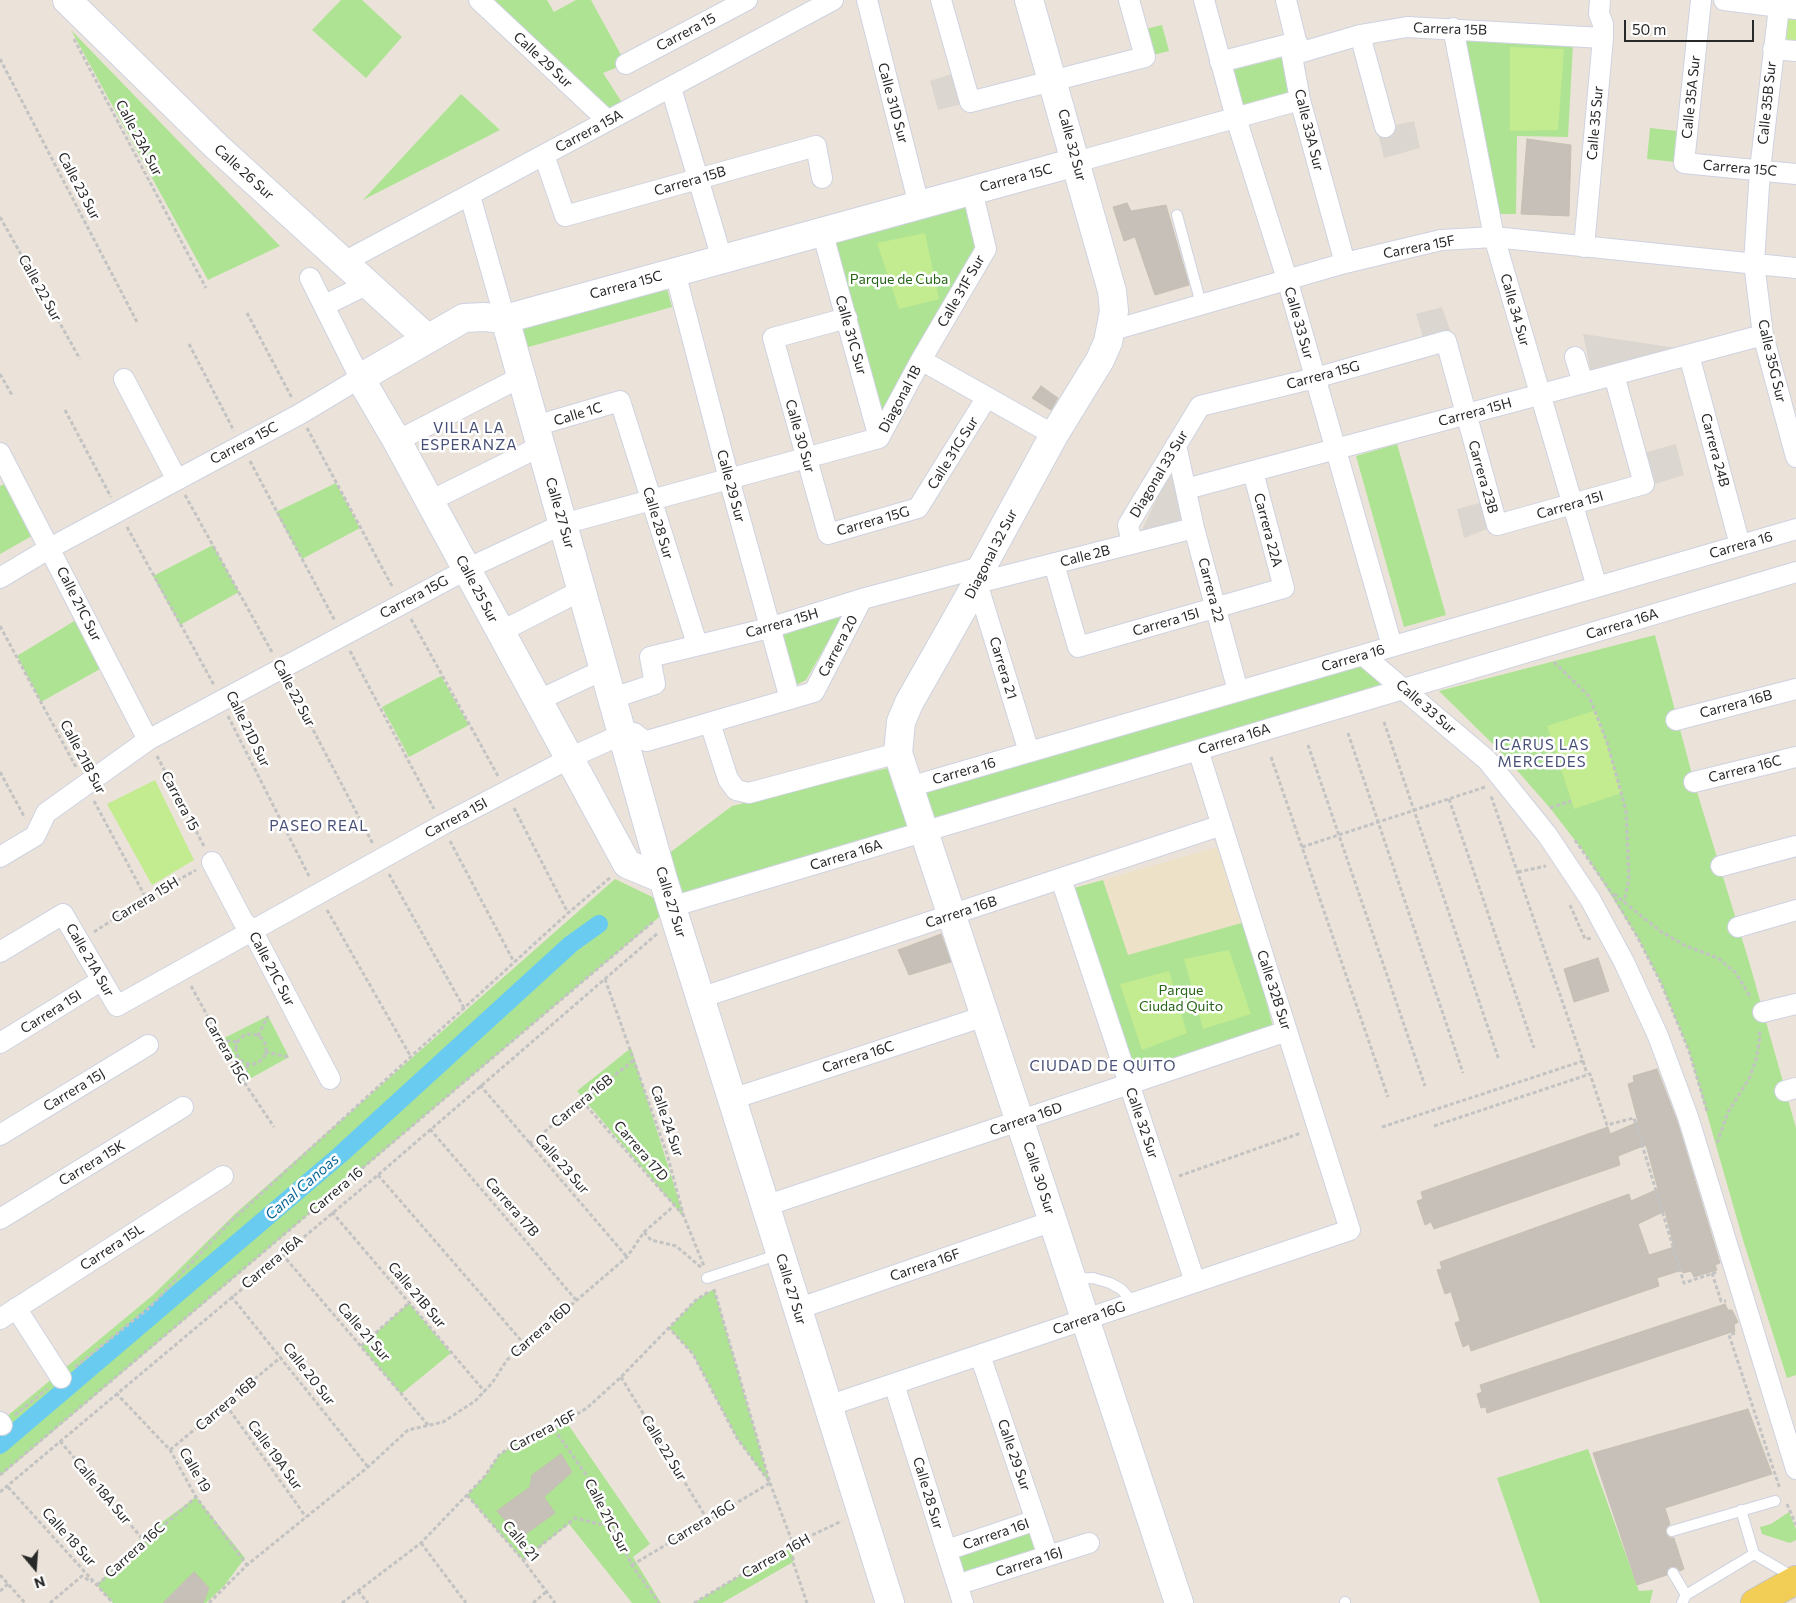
<!DOCTYPE html>
<style>
body{margin:0}
#map{position:relative;width:1796px;height:1603px;overflow:hidden;background:#ebe3d9;font-family:Commissioner,sans-serif}
canvas{display:block}
.north{position:absolute;left:10px;top:1543px;width:50px;height:50px;-webkit-text-stroke:4px #fff;paint-order:stroke;rotate:162deg;font-size:14px;font-weight:700;line-height:20px;text-align:center;color:#282828}
.north::after{content:'';display:block;margin:auto;width:18px;height:22px;background:#282828;clip-path:polygon(50% 0,100% 100%,50% 72%,0 100%)}
.scale{position:absolute;left:1624px;top:20px;width:130px;height:22px;box-sizing:border-box;border:2px solid #282828;border-top:0;padding-left:6px;font-size:15px;line-height:18px;white-space:nowrap;color:#282828;-webkit-text-stroke:4px #fff;paint-order:stroke}
</style>
<div id="map">
<canvas width="1796" height="1603"></canvas>
<div class="north">N</div>
<div class="scale">50 m</div>
</div>
<script>
const ctx = document.querySelector('canvas').getContext('2d');
ctx.lineJoin = 'round';
function paint(path, color) { ctx.fillStyle = color; ctx.fill(path, 'evenodd'); }
const poly = rows => new Path2D(rows.map(r => 'M' + r).join(''));
function trace(path, color, width, dash) { ctx.strokeStyle = color; ctx.lineWidth = width; ctx.lineCap = dash ? 'butt' : 'round'; ctx.setLineDash(dash || []); ctx.stroke(path); }
function label(font, color, halo, rows, align = 'center') {
  ctx.font = font + ' Commissioner,sans-serif'; ctx.lineWidth = 5; ctx.setLineDash([]); ctx.textBaseline = 'middle'; ctx.strokeStyle = halo; ctx.fillStyle = color; for (const [text, x, y, turn = 0] of rows) {
    ctx.save(); ctx.translate(x, y); ctx.rotate((+turn || 0) * Math.PI / 180); ctx.textAlign = isNaN(turn) ? turn : align; if (halo) ctx.strokeText(text, 0, 0); ctx.fillText(text, 0, 0); ctx.restore();
  }
}
paint(poly([
 [1217,847,1245,922,1128,956,1103,880]
]), '#ede1c7');
paint(poly([
 [341,0,362,0,402,37,366,78,312,30],
 [489,0,547,0,554,12,576,0,591,0,626,64,603,73,623,104,609,111],
 [1162,25,1169,51,1145,57,1137,31],
 [71,30,280,246,208,280],
 [1461,34,1573,45,1568,137,1517,136,1516,214,1494,214],
 [1288,56,1297,90,1237,106,1228,71],
 [461,94,500,130,363,200],
 [1650,128,1687,132,1684,163,1647,159],
 [967,205,979,246,880,418,834,240],
 [665,282,672,307,525,348,518,323],
 [1397,444,1446,615,1404,627,1356,456],
 [9,482,37,533,0,554,0,486],
 [336,483,360,528,302,559,276,512],
 [213,545,239,592,180,625,153,576],
 [845,612,806,680,794,686,781,633],
 [84,615,109,664,41,702,17,656],
 [1655,635,1694,782,1750,965,1796,1128,1796,1375,1787,1378,1743,1240,1689,1051,1661,983,1638,938,1584,852,1550,808,1500,751,1439,691],
 [1363,655,1388,689,671,907,0,1476,0,1422,153,1295,236,1213,615,879,671,906,660,860,732,806,888,768,894,790,909,787],
 [441,676,469,725,409,757,382,707],
 [1103,880,1128,955,1245,922,1273,1027,1132,1071,1074,888],
 [268,1016,289,1057,244,1082,220,1040],
 [631,1048,684,1217,577,1091],
 [714,1289,770,1483,737,1438,693,1354,669,1328,696,1300],
 [409,1303,451,1353,401,1394,361,1346],
 [565,1420,650,1544,633,1557,661,1603,632,1603,569,1524,523,1560,467,1495,485,1476,499,1455,515,1444,554,1428],
 [1588,1449,1639,1591,1653,1590,1650,1603,1540,1603,1497,1478],
 [196,1497,245,1558,224,1586,206,1603,113,1603,97,1585,142,1537],
 [1789,1512,1796,1529,1796,1540,1790,1543,1762,1534,1760,1527,1771,1524],
 [1032,1526,1041,1553,964,1579,955,1551],
 [793,1544,793,1562,722,1603,694,1603]
]), '#aee393');
paint(poly([
 [1786,12,1796,14,1796,46,1783,45],
 [1510,47,1564,49,1558,130,1510,131],
 [925,233,939,299,899,309,877,243],
 [1596,710,1622,793,1574,809,1547,726],
 [155,780,194,860,152,885,107,804],
 [1229,950,1251,1014,1203,1029,1184,959],
 [1169,971,1187,1033,1142,1050,1120,984]
]), '#c3eb8f');
paint(poly([
 [961,71,970,102,938,110,930,81],
 [1414,121,1420,148,1384,158,1377,129],
 [1442,307,1453,338,1426,347,1416,314],
 [1583,334,1677,348,1591,373],
 [1676,444,1684,475,1649,486,1640,454],
 [1173,465,1187,522,1141,532],
 [1490,500,1497,525,1464,538,1457,509]
]), '#dbd6cf');
trace(poly([
 [0,1445,340,1155,571,944,599,924]
]), '#69cbf0', 18);
const building = poly([
 [1527,139,1571,145,1569,216,1521,214,1527,139],
 [1127,203,1131,211,1166,205,1189,285,1155,295,1135,237,1124,241,1113,207,1127,203],
 [1041,386,1058,398,1051,410,1032,398,1041,386],
 [941,934,951,962,909,975,898,950,941,934],
 [1598,958,1609,991,1574,1002,1564,969,1598,958],
 [1657,1069,1677,1121,1720,1263,1715,1265,1717,1270,1694,1277,1691,1271,1683,1273,1682,1270,1657,1278,1659,1286,1471,1351,1469,1344,1463,1347,1455,1323,1460,1321,1451,1292,1445,1294,1437,1270,1442,1269,1440,1262,1629,1194,1631,1201,1658,1189,1646,1145,1618,1156,1620,1165,1434,1229,1431,1222,1425,1225,1417,1201,1423,1199,1421,1192,1608,1127,1610,1134,1638,1122,1628,1084,1634,1082,1633,1076,1657,1069],
 [1665,1211,1674,1247,1649,1255,1638,1224,1665,1211],
 [1725,1304,1728,1310,1732,1310,1738,1322,1734,1325,1735,1331,1487,1413,1486,1407,1481,1408,1477,1394,1482,1392,1480,1385,1725,1304],
 [1748,1409,1772,1474,1665,1508,1670,1524,1666,1529,1666,1533,1670,1538,1674,1538,1684,1569,1680,1571,1676,1567,1670,1567,1667,1575,1637,1585,1593,1453,1748,1409],
 [561,1454,572,1472,544,1497,555,1513,520,1538,497,1511,530,1487,532,1475,561,1454],
 [194,1572,209,1588,203,1603,163,1603,194,1572]
]);
paint(building, '#c6c0b9');
trace(building, '#c6bfb3', 1);
const lane = poly([
 [1177,215,1201,304],
 [707,1278,780,1254],
 [1073,1279,1093,1278,1110,1283,1121,1289,1134,1303],
 [1741,1510,1754,1554],
 [1672,1531,1775,1501],
 [1673,1573,1686,1595],
 [1345,1602,1345,1603],
 [1682,1603,1686,1595,1754,1554,1795,1578]
]);
const street = poly([
 [479,0,607,120],
 [867,0,919,205],
 [941,0,970,102,1145,57,1129,0],
 [1204,0,1236,118,1287,279,1392,646],
 [1286,0,1299,53,1292,56,1300,100,1345,263],
 [1701,0,1684,163,1796,174],
 [1724,0,1796,9],
 [1779,7,1760,170,1754,263,1763,335,1796,457],
 [1453,28,1494,237,1597,587],
 [1360,35,1385,127],
 [1773,49,1796,51],
 [1299,53,1360,35,1407,27,1603,38],
 [1220,62,1297,42],
 [626,64,747,0],
 [671,88,722,259],
 [544,155,565,216,816,146,822,178],
 [1076,162,1300,100],
 [470,196,505,319],
 [822,231,879,438],
 [1584,247,1603,38,1603,24,1599,14,1600,0],
 [344,262,833,0],
 [675,272,729,479,790,699],
 [325,305,368,284],
 [847,318,773,338,828,534,918,508,987,397],
 [1110,331,1345,263,1441,240,1494,237,1796,268],
 [1689,355,1740,545],
 [1575,357,1583,383],
 [921,360,1054,435],
 [124,379,177,480],
 [535,426,620,401,697,644],
 [879,438,921,360,986,249,972,190],
 [397,441,521,377],
 [1176,445,1194,528,1238,691],
 [0,453,148,740],
 [1186,489,1763,335],
 [430,501,541,446],
 [1132,544,1128,525,1200,406,1315,378,1446,341,1497,525,1644,484,1614,375],
 [1054,564,1078,647,1284,588,1253,472],
 [0,578,50,548,300,414,360,378,310,278],
 [500,632,582,590],
 [1363,655,1487,760,1548,836,1590,899,1624,962,1658,1036,1688,1117,1796,1469],
 [613,698,655,684,650,657,769,628,862,599,982,567],
 [537,701,605,669],
 [1676,720,1796,689],
 [710,723,728,779,736,790,749,793,898,753],
 [1029,752,977,583,1194,528],
 [1694,782,1796,757],
 [909,787,1796,529],
 [0,857,35,836,46,813,148,740,473,566,563,524,879,438],
 [212,862,243,921,252,930,330,1079],
 [1721,866,1796,846],
 [1061,879,1195,1282],
 [671,907,1796,572],
 [1738,927,1796,910],
 [0,952,63,914,117,1006,442,825,576,755,623,734,634,733,643,740,647,741,814,692,862,599],
 [700,998,1222,825],
 [1763,1012,1796,1004],
 [0,1043,102,980],
 [1785,1091,1796,1088],
 [732,1099,985,1016],
 [0,1135,148,1045],
 [765,1206,1287,1031],
 [0,1219,183,1107],
 [16,1308,61,1378],
 [797,1309,1053,1221],
 [0,1319,223,1176],
 [980,1355,1048,1556],
 [894,1384,963,1603],
 [828,1406,1350,1230,1198,750],
 [0,1422,2,1425],
 [956,1547,1036,1520],
 [969,1581,1089,1543]
]);
const secondary = poly([
 [67,0,216,146,427,338],
 [1029,0,1112,291,1114,311,1108,342,1100,360,1054,435,982,567,977,583,909,703,901,722,898,753,1179,1603],
 [505,319,663,879,890,1603],
 [663,879,627,864,397,441,360,378,464,318,484,317,505,319,1076,162]
]);
const primary = poly([
 [1755,1603,1796,1580]
]);
trace(lane, '#ced2e1', 12);
trace(street, '#ced2e1', 22);
trace(secondary, '#ced2e1', 30);
trace(primary, '#c3c3c3', 30);
trace(poly([
 [74,39,206,288],
 [0,59,138,324],
 [0,217,80,359],
 [247,313,292,398],
 [189,344,234,431],
 [0,374,12,395],
 [65,410,111,497],
 [307,428,393,588],
 [250,461,335,621],
 [185,495,273,654],
 [127,527,214,685],
 [411,619,498,776],
 [0,626,77,769],
 [350,651,434,809],
 [1554,662,1589,696,1607,742,1626,810,1629,879,1624,902],
 [289,684,373,844],
 [228,716,310,878],
 [1384,722,1499,1060],
 [1348,733,1463,1073],
 [1308,745,1425,1086],
 [157,756,205,848],
 [1271,757,1388,1097],
 [0,772,25,818],
 [1449,799,1534,1048],
 [94,801,146,898],
 [514,808,568,913],
 [1550,808,1571,801],
 [1575,840,1611,892,1638,938,1661,983,1689,1051,1707,1111],
 [450,841,514,962],
 [1302,847,1485,787],
 [1518,872,1546,866],
 [389,874,464,1008],
 [1614,894,1660,931,1686,946,1718,958,1736,973,1751,998],
 [1570,905,1585,939,1592,938],
 [327,910,411,1057],
 [94,932,146,898,196,870],
 [605,979,667,1154,684,1217,704,1266],
 [191,986,244,1082,274,1127],
 '236 1049a15 15 0 1 1 30 0a15 15 0 1 1-30 0Z',
 [258,1036,268,1016],
 [220,1040,237,1042],
 [265,1052,289,1057],
 [1583,1061,1587,1074],
 [244,1081,248,1064],
 [480,1085,627,1257],
 [582,1101,684,1216],
 [1434,1126,1590,1074,1607,1125,1634,1118,1684,1283,1717,1272],
 [1382,1127,1583,1061,1491,796],
 [430,1129,576,1300],
 [1717,1143,1728,1112,1749,1079,1756,1060,1760,1037,1759,1029],
 [529,1144,634,1060],
 [378,1175,525,1345],
 [1179,1176,1301,1133],
 [332,1212,485,1392],
 [644,1232,651,1240,676,1246,702,1268],
 [282,1254,428,1425],
 [1712,1273,1721,1301,1726,1301],
 [714,1289,770,1483,793,1544,793,1562,807,1603],
 [231,1296,368,1467],
 [1735,1333,1729,1335,1780,1489],
 [361,1346,409,1303],
 [75,1367,149,1308,228,1224,568,913,611,877],
 [621,1377,707,1519],
 [116,1393,170,1450,196,1497,247,1565],
 [226,1405,306,1517],
 [15,1415,47,1389],
 [554,1429,590,1480,632,1565,659,1603],
 [60,1441,145,1542],
 [170,1450,281,1357],
 [0,1475,654,921],
 [8,1487,113,1603],
 [0,1492,378,1175,658,933],
 [467,1495,523,1560,555,1603],
 [1787,1504,1796,1525],
 [421,1543,466,1603],
 [523,1560,575,1518,612,1527],
 [632,1565,770,1483,737,1438,693,1354,669,1328],
 [0,1575,25,1603],
 [97,1585,196,1497],
 [0,1591,8,1584],
 [358,1591,368,1603],
 [50,1603,82,1576,92,1582],
 [209,1603,247,1565,368,1467,408,1430,443,1422,475,1401,492,1383,507,1360,627,1257,644,1232,674,1206],
 [342,1603,421,1543,485,1476,499,1455,515,1444,554,1428,587,1408,621,1377,696,1300,710,1291],
 [533,1603,546,1592],
 [694,1603,793,1544,842,1521]
]), '#c3c3c3', 3, [4, 2.5]);
trace(lane, '#fff', 10);
trace(street, '#fff', 20);
trace(secondary, '#fff', 28);
trace(primary, '#f2ce56', 28);
label('14px', '#282828', '#fff', [
 ["Carrera 15B",1450,29,2],
 ["Carrera 15",686,32,-28],
 ["Calle 29 Sur",543,60,43],
 ["Calle 35A Sur",1691,97,-84],
 ["Calle 31D Sur",893,103,75],
 ["Calle 35B Sur",1767,103,-84],
 ["Calle 35 Sur",1595,123,-85],
 ["Calle 33A Sur",1309,130,76],
 ["Carrera 15A",589,131,-28],
 ["Calle 23A Sur",139,138,62],
 ["Calle 32 Sur",1072,145,75],
 ["Carrera 15C",1740,168,5],
 ["Calle 26 Sur",244,172,42],
 ["Carrera 15C",1016,178,-15],
 ["Carrera 15B",690,181,-16],
 ["Calle 23 Sur",79,186,62],
 ["Carrera 15F",1419,247,-11],
 ["Carrera 15C",626,285,-15],
 ["Calle 22 Sur",40,288,61],
 ["Calle 31F Sur",961,291,-60],
 ["Calle 34 Sur",1515,310,74],
 ["Calle 33 Sur",1299,323,74],
 ["Calle 31C Sur",851,335,74],
 ["Calle 35G Sur",1772,361,77],
 ["Carrera 15G",1323,375,-15],
 ["Diagonal 1B",900,399,-62],
 ["Carrera 15H",1475,412,-15],
 ["Calle 1C",578,414,-17],
 ["Calle 30 Sur",800,436,74],
 ["Carrera 15C",244,443,-28],
 ["Carrera 24B",1715,450,75],
 ["Calle 31G Sur",953,453,-58],
 ["Diagonal 33 Sur",1159,474,-59],
 ["Carrera 23B",1483,477,74],
 ["Calle 29 Sur",731,486,75],
 ["Carrera 15I",1570,505,-16],
 ["Calle 27 Sur",560,513,74],
 ["Carrera 15G",873,521,-16],
 ["Calle 28 Sur",658,523,73],
 ["Carrera 22A",1268,530,75],
 ["Carrera 16",1741,545,-16],
 ["Diagonal 32 Sur",991,554,-63],
 ["Calle 2B",1085,556,-14],
 ["Calle 25 Sur",477,589,62],
 ["Carrera 22",1211,590,75],
 ["Carrera 15G",414,597,-28],
 ["Calle 21C Sur",79,604,63],
 ["Carrera 15I",1166,622,-16],
 ["Carrera 15H",782,623,-16],
 ["Carrera 16A",1622,624,-17],
 ["Carrera 20",838,646,-62],
 ["Carrera 16",1353,658,-16],
 ["Carrera 21",1003,668,73],
 ["Calle 22 Sur",294,693,62],
 ["Carrera 16B",1736,704,-15],
 ["Calle 33 Sur",1426,707,41],
 ["Calle 21D Sur",248,729,64],
 ["Carrera 16A",1234,739,-17],
 ["Calle 21B Sur",83,757,62],
 ["Carrera 16C",1745,769,-14],
 ["Carrera 16",964,771,-16],
 ["Carrera 15",180,801,62],
 ["Carrera 15I",456,818,-28],
 ["Carrera 16A",846,855,-17],
 ["Carrera 15H",145,900,-31],
 ["Calle 27 Sur",671,902,73],
 ["Carrera 16B",961,912,-18],
 ["Calle 21A Sur",90,960,60],
 ["Calle 21C Sur",272,969,62],
 ["Calle 32B Sur",1274,990,72],
 ["Carrera 15I",51,1012,-32],
 ["Carrera 15C",226,1050,60],
 ["Carrera 16C",858,1057,-18],
 ["Carrera 15J",74,1090,-31],
 ["Carrera 16B",582,1101,-39],
 ["Carrera 16D",1026,1119,-19],
 ["Calle 24 Sur",667,1121,71],
 ["Calle 32 Sur",1142,1123,71],
 ["Carrera 17D",641,1151,49],
 ["Carrera 15K",92,1163,-31],
 ["Calle 23 Sur",562,1164,49],
 ["Calle 30 Sur",1039,1178,72],
 ["Carrera 16",336,1191,-40],
 ["Carrera 17B",512,1207,49],
 ["Carrera 15L",112,1247,-33],
 ["Carrera 16A",272,1262,-40],
 ["Carrera 16F",925,1265,-19],
 ["Calle 27 Sur",791,1289,73],
 ["Calle 21B Sur",417,1295,50],
 ["Carrera 16G",1089,1318,-19],
 ["Carrera 16D",541,1330,-41],
 ["Calle 21 Sur",364,1332,49],
 ["Calle 20 Sur",309,1374,52],
 ["Carrera 16B",226,1404,-40],
 ["Carrera 16F",543,1431,-28],
 ["Calle 22 Sur",664,1448,59],
 ["Calle 19A Sur",275,1455,54],
 ["Calle 29 Sur",1014,1455,71],
 ["Calle 19",195,1470,60],
 ["Calle 18A Sur",102,1491,50],
 ["Calle 28 Sur",928,1493,73],
 ["Calle 21C Sur",607,1516,63],
 ["Carrera 16G",701,1523,-31],
 ["Carrera 16I",996,1534,-19],
 ["Calle 18 Sur",69,1537,48],
 ["Calle 21",521,1541,50],
 ["Carrera 16C",135,1550,-42],
 ["Carrera 16H",776,1556,-29],
 ["Carrera 16J",1029,1562,-18]
]);
label('14px', '#286418', '#fff', [
 ["Parque de Cuba",899,279],
 ["Parque",1181,990],
 ["Ciudad Quito",1181,1006]
]);
ctx.letterSpacing = '1px';
label('15px', '#485078', '#fff', [
 ["VILLA LA",469,428],
 ["ESPERANZA",469,445],
 ["ICARUS LAS",1542,745],
 ["MERCEDES",1542,762],
 ["PASEO REAL",319,826],
 ["CIUDAD DE QUITO",1103,1066]
]);
ctx.letterSpacing = '0px';
label('italic 15px', '#0b6798', '#fff', [
 ["Canal Canoas",302,1187,-41]
]);
</script>
